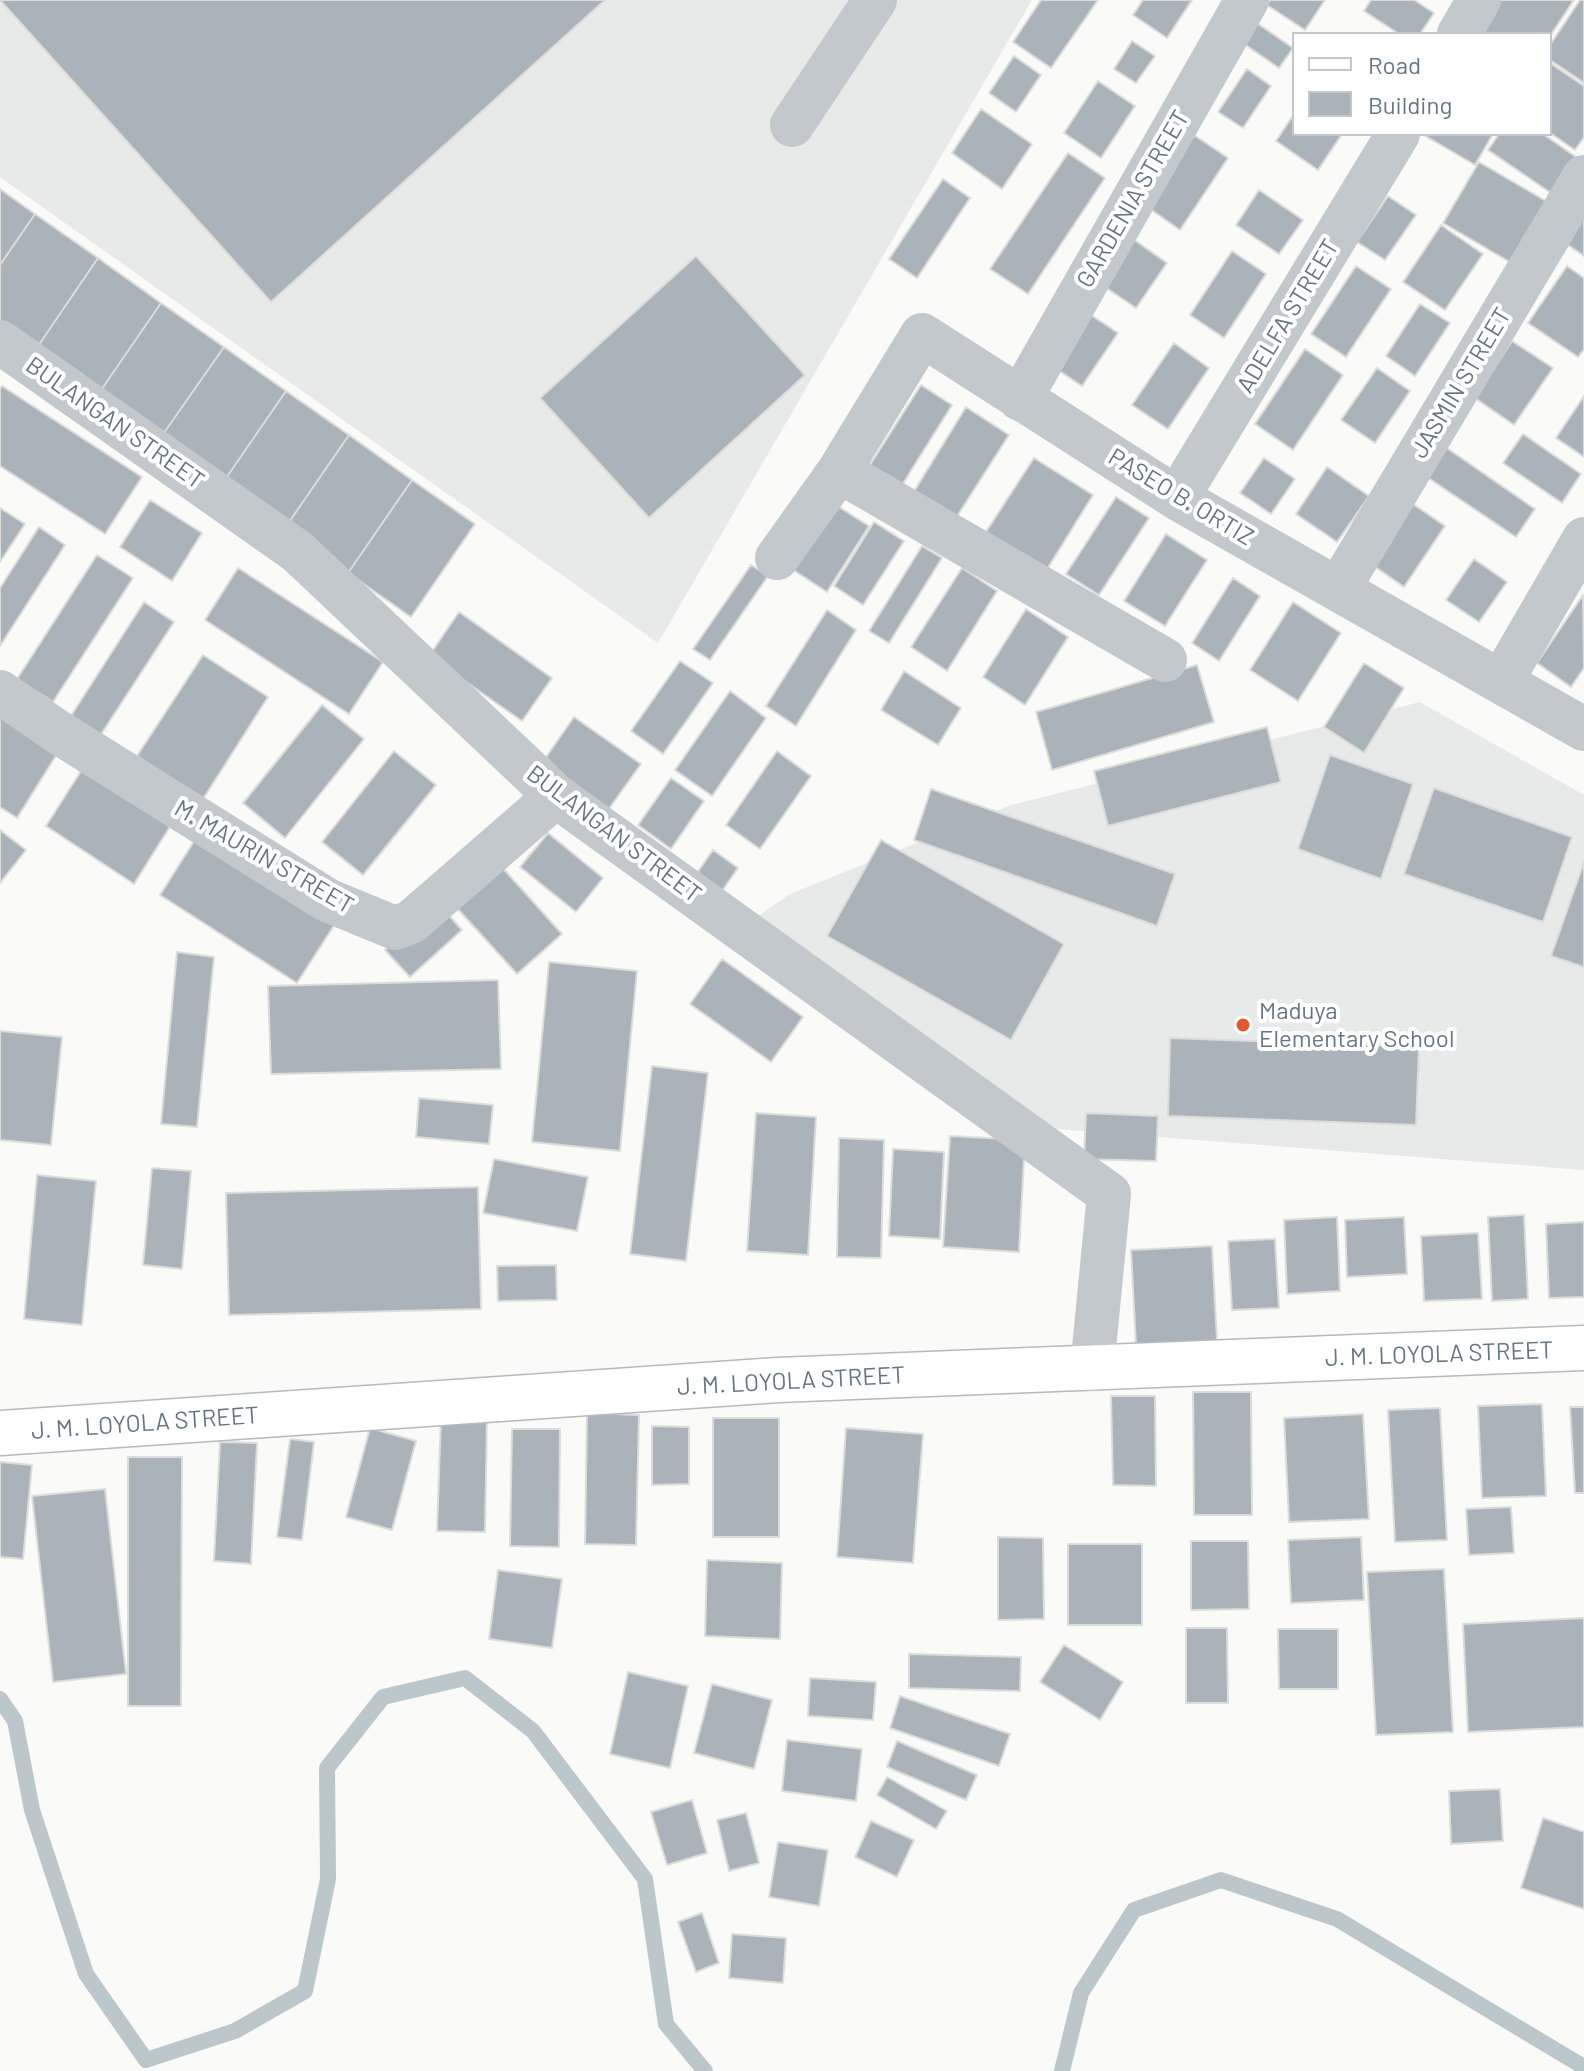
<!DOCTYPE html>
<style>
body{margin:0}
#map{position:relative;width:1584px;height:2071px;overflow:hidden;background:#fafaf8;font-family:Barlow,sans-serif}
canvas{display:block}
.legend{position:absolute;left:1292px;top:32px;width:260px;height:104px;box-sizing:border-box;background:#fff;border:2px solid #c1c8cd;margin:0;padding:10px 14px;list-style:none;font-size:24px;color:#657683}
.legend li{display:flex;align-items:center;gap:16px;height:40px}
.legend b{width:40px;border:2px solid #c1c8cd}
</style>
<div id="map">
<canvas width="1584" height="2071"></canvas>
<ul class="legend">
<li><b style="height:10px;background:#fff"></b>Road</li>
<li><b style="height:22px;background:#aab3b9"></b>Building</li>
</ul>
</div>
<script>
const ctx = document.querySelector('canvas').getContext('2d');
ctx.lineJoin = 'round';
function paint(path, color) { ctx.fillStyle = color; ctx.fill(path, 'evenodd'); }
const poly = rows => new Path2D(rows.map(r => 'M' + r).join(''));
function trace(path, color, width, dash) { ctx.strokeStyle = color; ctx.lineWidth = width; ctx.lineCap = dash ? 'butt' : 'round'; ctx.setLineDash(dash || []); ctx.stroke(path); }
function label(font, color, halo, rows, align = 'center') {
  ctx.font = font + ' Barlow,sans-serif'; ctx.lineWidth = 8; ctx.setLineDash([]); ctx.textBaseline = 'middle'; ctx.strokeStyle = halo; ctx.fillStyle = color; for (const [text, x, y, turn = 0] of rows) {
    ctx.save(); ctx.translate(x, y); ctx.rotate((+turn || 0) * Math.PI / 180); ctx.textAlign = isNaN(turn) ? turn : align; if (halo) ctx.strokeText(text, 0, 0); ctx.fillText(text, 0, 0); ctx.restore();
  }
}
paint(poly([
 [0,0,1032,0,658,643,0,177],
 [1420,702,1584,795,1584,1170,1056,1129,749,922,790,894,1011,805]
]), '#e8e9e9');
trace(poly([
 [0,1699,15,1721,32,1810,86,1974,146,2060,235,2031,305,1991,328,1879,327,1768,383,1697,465,1678,533,1731,645,1879,666,2024,705,2071],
 [1062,2071,1081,1993,1134,1910,1221,1880,1337,1919,1584,2067]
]), '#bbc7cb', 16);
const building = poly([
 [0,0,605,0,271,302,0,0],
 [1041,0,1098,0,1051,68,1013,42,1041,0],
 [1143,0,1192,0,1167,38,1133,15,1143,0],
 [1270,0,1325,0,1305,30,1267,5,1270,0],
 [1371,0,1414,0,1434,13,1420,34,1399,34,1364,11,1371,0],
 [1493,0,1574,0,1550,36,1550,34,1485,34,1475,27,1493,0],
 [1580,0,1584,0,1584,83,1550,60,1550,45,1580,0],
 [1251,19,1293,48,1279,68,1237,39,1251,19],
 [1132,41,1155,56,1136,83,1114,69,1132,41],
 [1014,56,1041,75,1016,112,989,93,1014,56],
 [1550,63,1584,86,1584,137,1575,150,1550,133,1550,63],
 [1247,69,1271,86,1243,128,1218,112,1247,69],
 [1098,81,1135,106,1101,158,1064,133,1098,81],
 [981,109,1032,144,1002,189,952,153,981,109],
 [1294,114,1294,134,1342,134,1318,170,1276,141,1294,114],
 [1422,134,1493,134,1475,165,1422,134],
 [1499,134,1543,134,1576,157,1551,193,1488,150,1499,134],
 [1194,135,1228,158,1180,230,1146,206,1194,135],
 [1068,153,1105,178,1028,294,990,269,1068,153],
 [1479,162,1551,204,1515,265,1443,223,1479,162],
 [943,179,970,198,917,278,889,259,943,179],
 [0,189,35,214,0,265,0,189],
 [1259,190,1303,220,1279,254,1236,225,1259,190],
 [1388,196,1416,215,1385,260,1357,242,1388,196],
 [1584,209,1584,256,1562,241,1584,209],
 [35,214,98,258,34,352,0,328,0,265,35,214],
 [1441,225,1483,254,1445,310,1403,282,1441,225],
 [1133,239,1167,263,1136,308,1102,285,1133,239],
 [1232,251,1266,274,1224,338,1190,315,1232,251],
 [696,256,805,375,649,518,540,398,696,256],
 [98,258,161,303,97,396,34,352,98,258],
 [1356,266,1391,289,1346,357,1311,334,1356,266],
 [1567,266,1584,278,1584,349,1578,357,1528,323,1567,266],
 [161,303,224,347,159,440,97,396,161,303],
 [1420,304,1450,323,1415,376,1386,356,1420,304],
 [1091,315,1118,333,1082,386,1055,368,1091,315],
 [1512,341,1553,368,1514,425,1475,398,1512,341],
 [1174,343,1209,368,1168,429,1132,405,1174,343],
 [224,347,286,391,222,484,159,440,224,347],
 [1305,349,1343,375,1293,450,1255,424,1305,349],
 [1377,368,1410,391,1375,443,1341,420,1377,368],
 [921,385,952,405,902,485,870,465,921,385],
 [2,386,142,477,105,534,0,466,0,389,2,386],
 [286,391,349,435,285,528,222,484,286,391],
 [1584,396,1584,457,1556,438,1584,396],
 [966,407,1009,435,952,524,910,498,966,407],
 [1523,434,1581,474,1562,503,1503,463,1523,434],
 [349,435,412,480,348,573,285,528,349,435],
 [1441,444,1535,509,1516,537,1421,473,1441,444],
 [1034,458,1093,495,1044,574,984,535,1034,458],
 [1264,458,1295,479,1271,514,1240,493,1264,458],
 [1327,467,1369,496,1337,542,1296,514,1327,467],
 [412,480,475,524,411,617,348,573,412,480],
 [823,497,869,526,827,592,781,562,823,497],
 [1116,497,1149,518,1099,595,1066,574,1116,497],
 [150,500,202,533,172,581,120,547,150,500],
 [1407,500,1445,526,1404,587,1367,561,1407,500],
 [0,508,25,524,0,562,0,508],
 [874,522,904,541,863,605,834,586,874,522],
 [39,527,65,545,0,646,0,588,39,527],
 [1166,534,1207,560,1165,626,1124,601,1166,534],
 [922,546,942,558,889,643,869,631,922,546],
 [97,555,133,578,53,702,17,679,97,555],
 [1474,559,1507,582,1479,622,1446,600,1474,559],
 [751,565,768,576,710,660,693,649,751,565],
 [238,568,383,662,349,714,205,620,238,568],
 [962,568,997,591,947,671,911,647,962,568],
 [1233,578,1260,596,1219,661,1192,643,1233,578],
 [1583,595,1584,668,1571,687,1537,663,1583,595],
 [144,602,174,622,98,739,69,719,144,602],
 [1293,602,1341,633,1298,701,1250,670,1293,602],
 [1026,609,1068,637,1025,705,983,677,1026,609],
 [827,610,856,630,796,726,766,706,827,610],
 [459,612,552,678,522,721,429,656,459,612],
 [203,655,268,697,203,799,137,756,203,655],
 [680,661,713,683,663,754,631,731,680,661],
 [1364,663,1404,688,1364,753,1324,727,1364,663],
 [1197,665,1214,722,1052,770,1036,712,1197,665],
 [904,671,961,708,938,745,881,710,904,671],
 [730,691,766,718,712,796,675,770,730,691],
 [322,705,364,739,285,838,243,803,322,705],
 [0,717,57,754,17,818,0,807,0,717],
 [574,717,641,764,608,810,542,763,574,717],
 [1267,727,1281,782,1108,826,1094,771,1267,727],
 [394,751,436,785,363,875,322,842,394,751],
 [777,751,811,776,760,849,726,825,777,751],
 [1330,755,1413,784,1381,879,1298,849,1330,755],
 [83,768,171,825,134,884,46,826,83,768],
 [671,778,704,801,671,849,638,825,671,778],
 [1434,788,1572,837,1543,922,1404,874,1434,788],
 [931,789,1175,874,1157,926,914,840,931,789],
 [0,830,26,850,0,883,0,830],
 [548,833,603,878,576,912,520,867,548,833],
 [198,835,335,924,297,983,160,895,198,835],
 [881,840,1064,944,1011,1040,827,936,881,840],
 [713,850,738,868,722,891,697,873,713,850],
 [491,855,562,934,517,974,446,896,491,855],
 [1584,862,1584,967,1551,956,1584,862],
 [437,902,462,930,410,977,385,950,437,902],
 [177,952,214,957,197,1127,161,1124,177,952],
 [722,959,803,1017,771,1062,690,1004,722,959],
 [549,962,637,971,620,1151,532,1142,549,962],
 [498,980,501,1069,271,1074,268,986,498,980],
 [0,1031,62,1037,51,1145,0,1140,0,1031],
 [1170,1038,1419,1047,1416,1125,1168,1116,1170,1038],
 [652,1066,708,1073,686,1261,630,1254,652,1066],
 [419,1098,493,1105,489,1144,416,1137,419,1098],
 [756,1113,816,1117,808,1255,747,1251,756,1113],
 [1086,1113,1158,1116,1156,1161,1084,1159,1086,1113],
 [950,1136,1025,1140,1019,1252,943,1247,950,1136],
 [839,1138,884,1140,881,1258,837,1257,839,1138],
 [893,1149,944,1152,940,1239,889,1236,893,1149],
 [494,1159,588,1177,577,1231,483,1213,494,1159],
 [152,1168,191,1171,182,1269,143,1265,152,1168],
 [37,1175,96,1181,82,1325,24,1319,37,1175],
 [478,1187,481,1309,229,1315,226,1193,478,1187],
 [1524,1215,1528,1299,1492,1301,1488,1217,1524,1215],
 [1337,1217,1340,1291,1287,1294,1284,1220,1337,1217],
 [1404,1217,1407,1274,1347,1277,1345,1220,1404,1217],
 [1584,1222,1584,1297,1549,1298,1546,1224,1584,1222],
 [1478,1233,1482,1299,1424,1301,1421,1236,1478,1233],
 [1275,1239,1279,1308,1232,1310,1228,1241,1275,1239],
 [1212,1246,1217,1341,1136,1345,1131,1250,1212,1246],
 [556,1265,557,1300,498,1301,497,1266,556,1265],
 [1193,1392,1251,1392,1252,1515,1194,1515,1193,1392],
 [1111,1396,1155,1396,1156,1486,1113,1485,1111,1396],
 [1542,1404,1546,1496,1482,1498,1478,1406,1542,1404],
 [1570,1407,1584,1407,1584,1493,1575,1493,1570,1407],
 [1440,1408,1447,1540,1395,1542,1388,1410,1440,1408],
 [587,1413,639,1415,636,1545,585,1544,587,1413],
 [1363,1414,1369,1519,1289,1522,1284,1418,1363,1414],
 [441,1416,487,1417,485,1532,437,1531,441,1416],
 [713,1418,779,1418,779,1537,713,1537,713,1418],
 [652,1426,689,1427,689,1484,652,1485,652,1426],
 [370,1428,416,1441,392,1530,346,1517,370,1428],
 [846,1428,923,1434,913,1563,837,1557,846,1428],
 [512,1429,560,1429,559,1547,510,1546,512,1429],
 [290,1439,314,1442,302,1540,277,1537,290,1439],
 [220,1442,257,1443,251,1564,214,1561,220,1442],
 [128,1457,182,1457,181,1706,128,1706,128,1457],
 [0,1462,32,1465,23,1559,0,1557,0,1462],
 [105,1489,126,1674,53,1682,32,1496,105,1489],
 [1511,1507,1514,1553,1469,1555,1466,1509,1511,1507],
 [998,1537,1043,1538,1044,1619,998,1620,998,1537],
 [1361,1537,1364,1600,1291,1603,1288,1540,1361,1537],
 [1191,1541,1248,1541,1249,1609,1191,1610,1191,1541],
 [1068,1544,1142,1544,1142,1625,1068,1625,1068,1544],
 [707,1560,782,1563,780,1639,705,1636,707,1560],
 [1444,1569,1453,1732,1376,1735,1367,1572,1444,1569],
 [498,1570,562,1579,552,1648,489,1639,498,1570],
 [1584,1618,1584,1727,1468,1732,1463,1624,1584,1618],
 [1186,1628,1227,1628,1228,1703,1186,1703,1186,1628],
 [1278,1629,1338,1629,1338,1689,1279,1689,1278,1629],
 [1064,1645,1123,1682,1100,1720,1040,1682,1064,1645],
 [909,1654,1021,1657,1020,1691,909,1688,909,1654],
 [628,1672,688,1686,670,1768,610,1754,628,1672],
 [810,1678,876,1682,873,1720,808,1716,810,1678],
 [712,1684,772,1700,754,1769,694,1753,712,1684],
 [900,1696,1010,1734,999,1766,890,1728,900,1696],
 [787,1740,862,1749,856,1801,782,1791,787,1740],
 [897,1741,977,1775,966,1800,887,1767,897,1741],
 [887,1777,947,1811,936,1829,877,1795,887,1777],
 [1500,1789,1503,1841,1451,1844,1449,1791,1500,1789],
 [692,1800,707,1853,667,1865,651,1812,692,1800],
 [746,1813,759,1863,729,1871,717,1820,746,1813],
 [1543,1818,1584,1832,1584,1909,1521,1888,1543,1818],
 [871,1821,914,1840,897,1877,855,1857,871,1821],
 [778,1842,828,1850,819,1906,769,1897,778,1842],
 [702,1913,719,1963,696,1972,678,1922,702,1913],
 [732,1934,786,1938,783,1983,729,1978,732,1934]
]);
paint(building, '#aab3b9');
trace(building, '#dcdcda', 2);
const major = poly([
 [0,1433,778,1380,1584,1348]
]);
trace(major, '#b5babe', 47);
trace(poly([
 [1459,34,1479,0],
 [792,125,875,0],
 [0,342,298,552,556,796,1109,1194,1092,1369],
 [1020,399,1247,0],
 [839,471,1165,660],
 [1177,498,1398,134],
 [777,558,839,471,922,335,1177,498,1584,729],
 [1339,588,1584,177],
 [1501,682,1584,539],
 [0,692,58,732,327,900,395,928,411,922,556,796]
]), '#c3c8cc', 44);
trace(major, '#fff', 44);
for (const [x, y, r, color] of [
 [1243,1025,8,"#e4572e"]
]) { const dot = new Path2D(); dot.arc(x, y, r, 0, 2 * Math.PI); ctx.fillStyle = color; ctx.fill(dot); trace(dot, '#fff', 3); }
label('24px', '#657683', '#fff', [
 ["GARDENIA STREET",1133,199,-60],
 ["ADELFA STREET",1288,316,-59],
 ["JASMIN STREET",1461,383,-59],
 ["BULANGAN STREET",115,423,35],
 ["PASEO B. ORTIZ",1181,497,31],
 ["BULANGAN STREET",614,834,37],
 ["M. MAURIN STREET",264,857,30],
 ["J. M. LOYOLA STREET",1439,1354,-2],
 ["J. M. LOYOLA STREET",791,1381,-3],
 ["J. M. LOYOLA STREET",145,1423,-4]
]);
label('24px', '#657683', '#fff', [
 ["Maduya",1259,1011],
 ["Elementary School",1259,1039]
], 'left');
</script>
